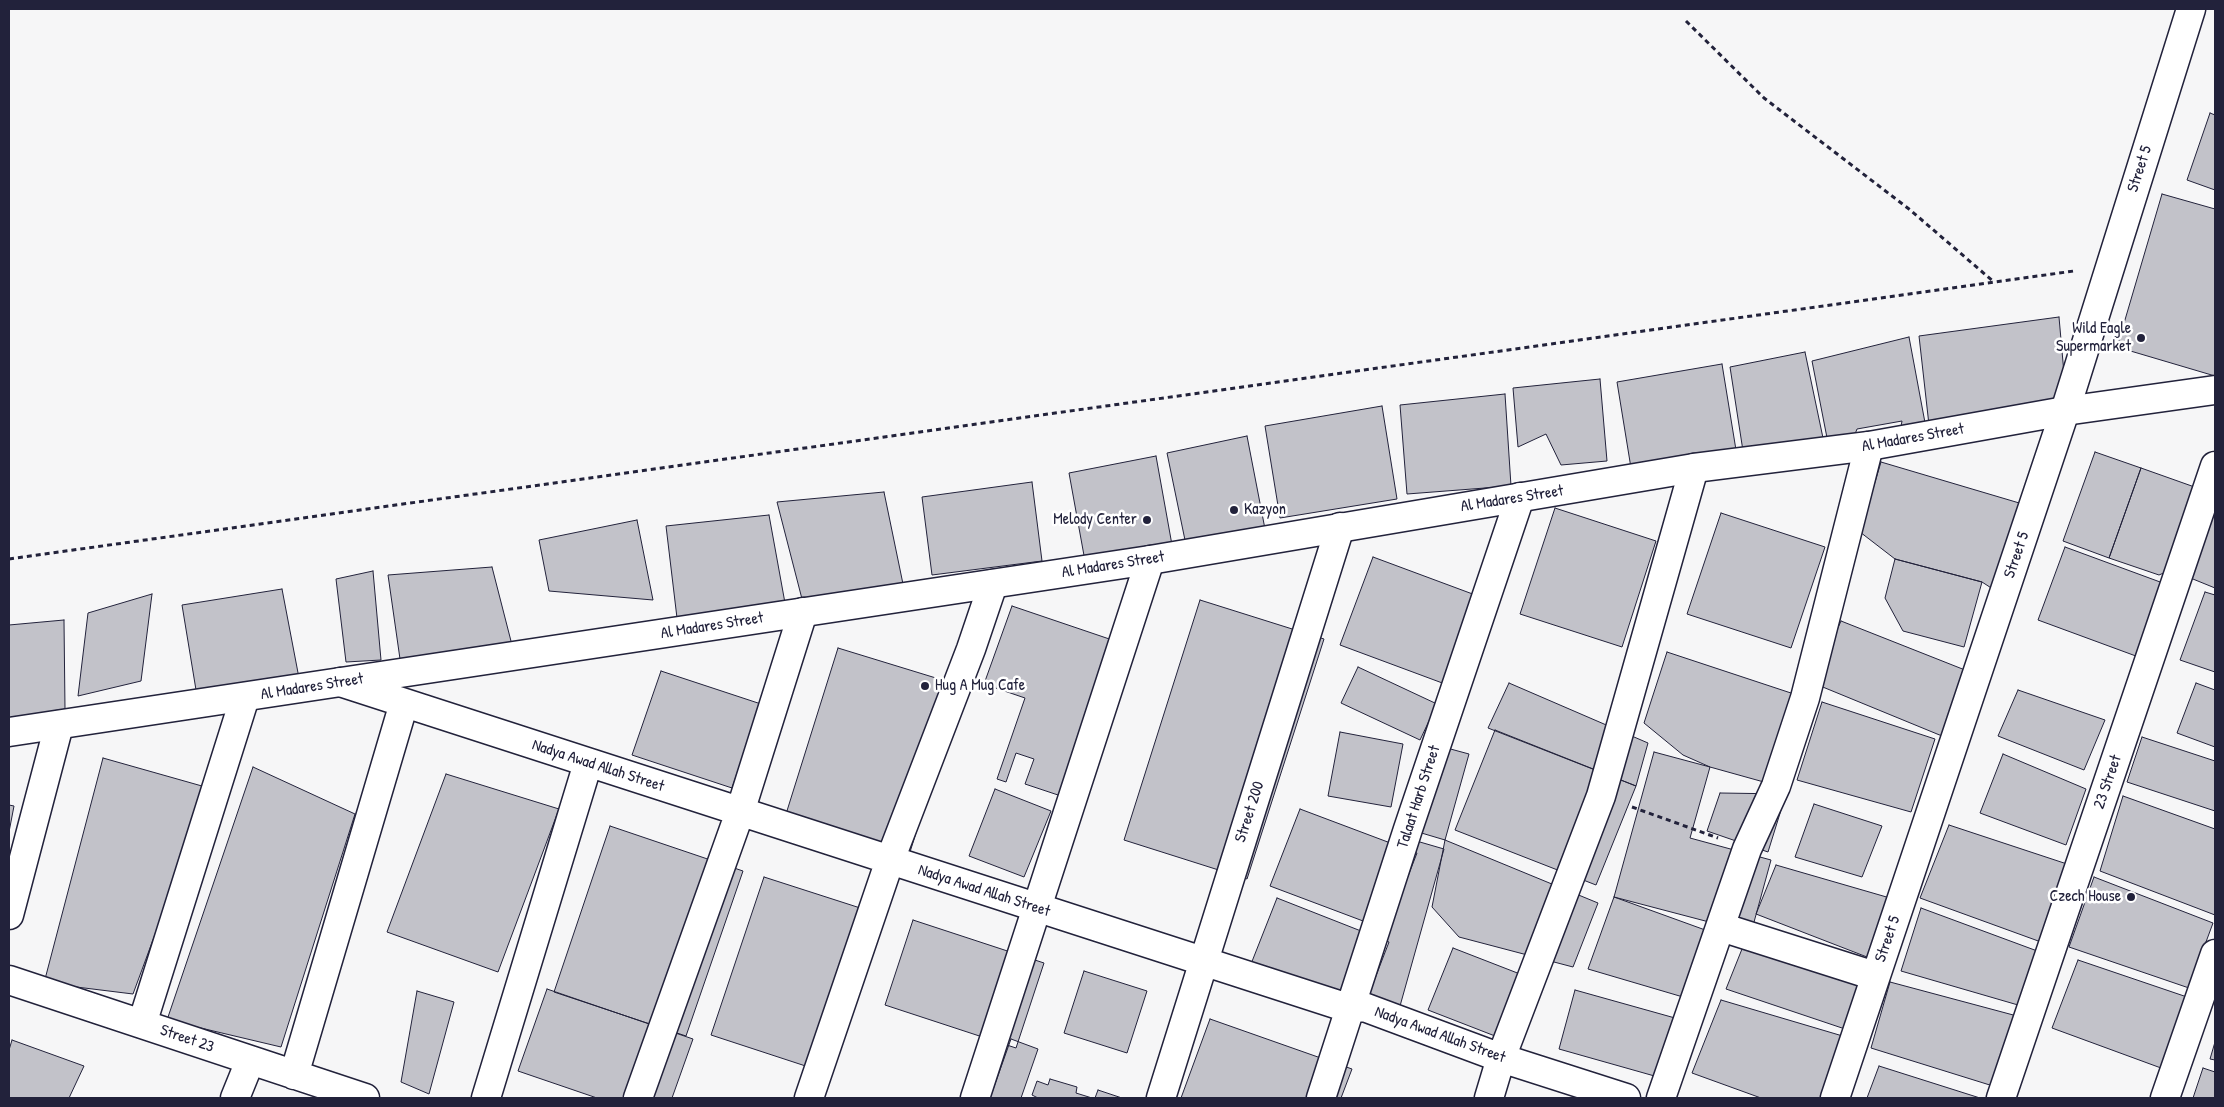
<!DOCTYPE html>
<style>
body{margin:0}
#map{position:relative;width:2224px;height:1107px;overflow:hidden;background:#f6f6f7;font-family:"Patrick Hand",sans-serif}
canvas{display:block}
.frame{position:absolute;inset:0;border:10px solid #22223b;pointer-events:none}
</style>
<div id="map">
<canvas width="2224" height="1107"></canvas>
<div class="frame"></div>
</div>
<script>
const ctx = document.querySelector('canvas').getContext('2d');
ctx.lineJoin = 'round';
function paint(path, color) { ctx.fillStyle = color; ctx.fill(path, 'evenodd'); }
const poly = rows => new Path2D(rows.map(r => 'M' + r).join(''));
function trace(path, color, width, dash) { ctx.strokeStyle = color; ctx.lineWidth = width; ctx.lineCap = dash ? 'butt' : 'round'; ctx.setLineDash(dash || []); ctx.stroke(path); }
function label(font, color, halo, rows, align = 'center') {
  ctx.font = font + ' "Patrick Hand",sans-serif'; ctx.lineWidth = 5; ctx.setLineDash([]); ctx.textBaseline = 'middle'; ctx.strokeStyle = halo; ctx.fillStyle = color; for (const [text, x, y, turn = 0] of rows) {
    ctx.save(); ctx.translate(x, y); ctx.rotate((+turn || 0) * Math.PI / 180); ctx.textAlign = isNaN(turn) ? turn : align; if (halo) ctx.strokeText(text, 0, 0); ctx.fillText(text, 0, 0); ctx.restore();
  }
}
const building = poly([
 [2210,113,2215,115,2215,190,2187,180,2210,113],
 [2162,194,2215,209,2215,376,2117,347,2162,194],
 [2059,317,2066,396,1929,425,1919,336,2059,317],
 [1909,337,1926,428,1900,432,1902,421,1857,429,1852,442,1829,448,1812,361,1909,337],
 [1805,352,1823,438,1743,451,1730,367,1805,352],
 [1722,364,1736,450,1631,468,1617,382,1722,364],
 [1600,379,1607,461,1561,465,1546,434,1518,447,1513,388,1600,379],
 [1505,394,1511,486,1407,494,1400,405,1505,394],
 [1382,406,1397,499,1280,518,1265,426,1382,406],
 [1247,436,1265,529,1186,545,1167,453,1247,436],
 [2095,452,2141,468,2109,558,2063,541,2095,452],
 [1156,456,1172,545,1085,561,1069,473,1156,456],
 [1881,462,2026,505,1999,593,1982,582,1895,559,1860,532,1881,462],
 [2141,468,2203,490,2175,568,2159,575,2109,558,2141,468],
 [1032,482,1042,561,932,575,922,497,1032,482],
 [884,492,903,584,802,599,777,502,884,492],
 [1555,508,1656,541,1622,647,1520,614,1555,508],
 [2215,509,2215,588,2188,577,2215,509],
 [1721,513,1825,547,1791,648,1687,614,1721,513],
 [769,515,785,603,677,618,666,526,769,515],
 [637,520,653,600,549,591,539,540,637,520],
 [2065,547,2171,586,2144,659,2038,620,2065,547],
 [1373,557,1478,596,1445,684,1340,645,1373,557],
 [1895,559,1982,582,1964,647,1903,631,1885,598,1895,559],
 [492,567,512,645,400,659,388,575,492,567],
 [373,571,381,660,346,662,336,579,373,571],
 [282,589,299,678,197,696,182,605,282,589],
 [2205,592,2215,595,2215,672,2180,660,2205,592],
 [152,594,141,681,78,696,88,613,152,594],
 [1200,600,1324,639,1247,879,1124,840,1200,600],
 [1012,606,1130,646,1076,801,1025,784,1034,759,1016,753,1006,782,997,779,1025,698,984,684,1012,606],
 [64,620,65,709,9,721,9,625,64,620],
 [1841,621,1965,670,1942,736,1813,683,1841,621],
 [838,648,962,686,910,852,786,814,838,648],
 [1667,652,1800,696,1771,784,1710,767,1683,755,1644,723,1667,652],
 [1358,667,1437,704,1420,740,1341,703,1358,667],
 [661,671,761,704,732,788,632,755,661,671],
 [1509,683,1648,743,1636,786,1488,728,1509,683],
 [2196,683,2215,690,2215,747,2177,733,2196,683],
 [2018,690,2105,720,2084,770,1998,736,2018,690],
 [1822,702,1935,739,1911,812,1797,780,1822,702],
 [1495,730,1636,786,1596,885,1455,830,1495,730],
 [1340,732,1403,744,1391,807,1328,796,1340,732],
 [2142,737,2215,761,2215,811,2127,782,2142,737],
 [1432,744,1469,754,1445,840,1408,829,1432,744],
 [1654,752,1710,767,1690,838,1771,860,1751,933,1614,897,1654,752],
 [2003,754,2086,789,2066,845,1980,813,2003,754],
 [103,758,209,788,133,994,44,983,103,758],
 [253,767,355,814,281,1047,167,1020,253,767],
 [446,774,559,809,498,972,387,932,446,774],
 [995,789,1051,811,1024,877,969,856,995,789],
 [1720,793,1786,794,1768,852,1707,831,1720,793],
 [2123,796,2215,829,2215,915,2100,871,2123,796],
 [1814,804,1882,826,1862,877,1795,857,1814,804],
 [9,805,14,806,9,832,9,805],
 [1300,809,1417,853,1387,930,1270,886,1300,809],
 [1949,825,2067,864,2041,942,1920,898,1949,825],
 [610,826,743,871,686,1036,554,992,610,826],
 [1413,840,1444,849,1400,1006,1368,997,1413,840],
 [1445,840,1598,903,1573,967,1459,937,1432,907,1445,840],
 [1776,865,1890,898,1867,957,1756,914,1776,865],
 [764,877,882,915,830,1074,711,1035,764,877],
 [2094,877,2213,923,2189,988,2069,947,2094,877],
 [1614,897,1708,931,1683,997,1588,969,1614,897],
 [1277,898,1389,942,1364,1007,1251,964,1277,898],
 [1921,908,2040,952,2018,1005,1901,971,1921,908],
 [913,920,1044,963,1016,1048,885,1005,913,920],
 [1744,944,1862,982,1845,1029,1726,989,1744,944],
 [1453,948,1520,974,1495,1036,1428,1010,1453,948],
 [2078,960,2187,997,2161,1068,2052,1028,2078,960],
 [1084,971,1147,991,1127,1053,1064,1033,1084,971],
 [1890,982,2017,1016,1993,1086,1871,1048,1890,982],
 [547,989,693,1039,672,1098,597,1098,518,1071,547,989],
 [1575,990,1675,1018,1658,1077,1559,1049,1575,990],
 [417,991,454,1002,429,1094,401,1082,417,991],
 [1721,1000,1846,1037,1821,1098,1761,1098,1692,1073,1721,1000],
 [1210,1019,1352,1069,1341,1098,1181,1098,1210,1019],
 [1011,1039,1038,1049,1021,1098,990,1098,1011,1039],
 [12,1040,84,1066,69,1098,9,1098,9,1050,12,1040],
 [2215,1042,2215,1060,2210,1059,2215,1042],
 [1879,1066,1980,1098,1867,1098,1879,1066],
 [2203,1068,2215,1072,2215,1098,2193,1098,2203,1068],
 [1050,1079,1077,1087,1076,1093,1092,1098,1038,1098,1032,1095,1037,1081,1048,1085,1050,1079],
 [1098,1090,1122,1098,1095,1098,1098,1090]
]);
paint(building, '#c2c2c9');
trace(building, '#22223b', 1);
const street = poly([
 [340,682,1351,1009,1364,1007,1501,1058,1626,1098],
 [9,915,59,725],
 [1721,927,1875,976],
 [9,980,365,1098],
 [142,1024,245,697],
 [294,1075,404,703],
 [235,1098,250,1061],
 [486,1098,588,763],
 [638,1098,740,812,803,612],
 [809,1098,890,860,971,649,993,584],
 [975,1098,1150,560],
 [1161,1098,1340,527],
 [1321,1098,1408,829,1520,497],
 [1489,1098,1501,1058,1601,796,1694,468],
 [1661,1098,1747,849,1776,786,1805,698,1869,446],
 [1835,1098,2065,411,2191,9],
 [2001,1098,2215,466],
 [2165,1098,2215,954]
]);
const secondary = poly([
 [9,732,1150,560,1694,468,1869,446,2065,411,2215,390]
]);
trace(street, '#22223b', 31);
trace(secondary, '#22223b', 31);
trace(poly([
 [1686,21,1764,98,1909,209,1994,282],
 [9,559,2074,271],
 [1632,807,1718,838]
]), '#22223b', 3, [5, 4]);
trace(street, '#fff', 28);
trace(secondary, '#fff', 28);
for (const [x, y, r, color] of [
 [2141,338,5,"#22223b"],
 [1234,510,5,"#22223b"],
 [1147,520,5,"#22223b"],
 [925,686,5,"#22223b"],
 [2131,897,5,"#22223b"]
]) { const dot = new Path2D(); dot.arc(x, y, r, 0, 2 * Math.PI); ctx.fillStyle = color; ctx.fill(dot); trace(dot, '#fff', 2); }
label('16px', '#22223b', '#fff', [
 ["Street 5",2140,169,-72],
 ["Al Madares Street",1913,438,-10],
 ["Al Madares Street",1512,499,-9],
 ["Street 5",2017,555,-71],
 ["Al Madares Street",1113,565,-9],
 ["Al Madares Street",712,626,-9],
 ["Al Madares Street",312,687,-9],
 ["Nadya Awad Allah Street",598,766,18],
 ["23 Street",2108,782,-71],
 ["Talaat Harb Street",1419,797,-72],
 ["Street 200",1250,812,-72],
 ["Nadya Awad Allah Street",984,891,18],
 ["Street 5",1888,939,-71],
 ["Nadya Awad Allah Street",1440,1035,20],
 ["Street 23",187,1039,19]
]);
label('16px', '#22223b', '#fff', [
 ["Wild Eagle",2131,329],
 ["Supermarket",2131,347],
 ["Kazyon",1244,510,"left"],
 ["Melody Center",1137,520],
 ["Hug A Mug Cafe",935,686,"left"],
 ["Czech House",2121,897]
], 'right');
</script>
